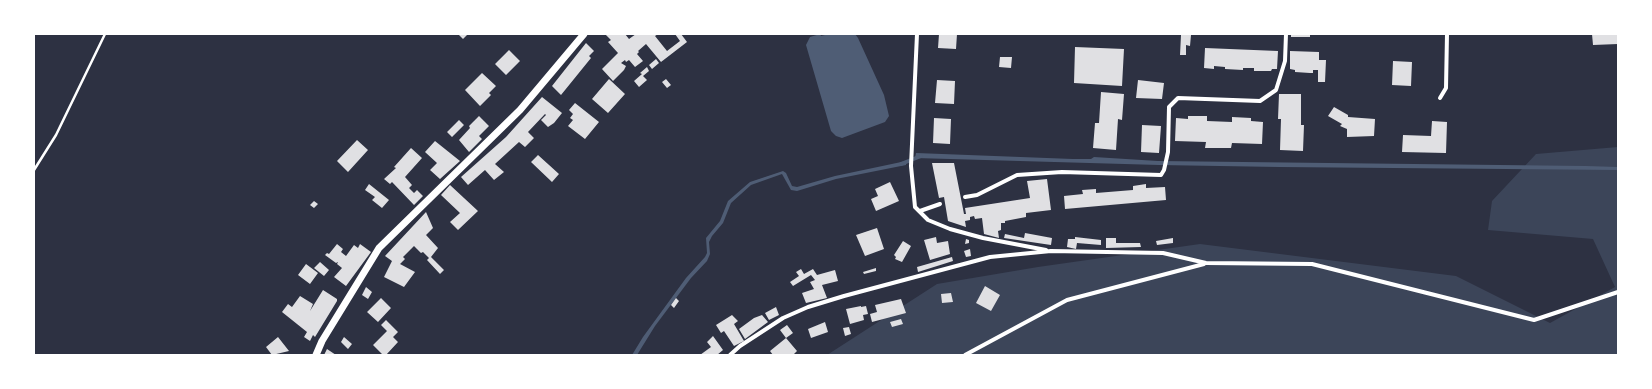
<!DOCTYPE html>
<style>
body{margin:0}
#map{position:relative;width:1652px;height:389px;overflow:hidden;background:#2d3142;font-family:"Nunito Sans",sans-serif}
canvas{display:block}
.frame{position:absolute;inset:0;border:35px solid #fff;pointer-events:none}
</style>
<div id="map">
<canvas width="1652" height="389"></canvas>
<div class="frame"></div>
</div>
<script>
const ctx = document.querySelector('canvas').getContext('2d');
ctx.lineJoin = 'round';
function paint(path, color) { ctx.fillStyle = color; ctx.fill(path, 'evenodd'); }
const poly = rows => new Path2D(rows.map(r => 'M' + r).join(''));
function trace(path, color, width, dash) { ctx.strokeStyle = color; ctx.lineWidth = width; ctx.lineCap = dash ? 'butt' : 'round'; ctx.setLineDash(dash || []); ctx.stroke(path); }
paint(poly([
 [1618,147,1618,355,827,355,937,284,1038,267,1200,244,1456,276,1550,323,1615,287,1593,239,1488,230,1492,201,1536,154]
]), '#3c4559');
paint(poly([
 [820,34,821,36,829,34,855,34,858,38,884,95,889,116,885,122,842,138,836,136,831,131,806,45,810,37],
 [916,153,1073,159,1091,159,1094,157,1158,161,1586,166,1618,167,1618,170,1279,167,1159,165,915,158],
 [906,161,906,165,836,179,797,191,791,190,782,174,751,185,731,203,723,223,712,236,709,242,710,254,707,261,691,278,655,326,637,355,632,355,643,337,686,278,705,257,707,253,706,238,720,221,728,201,750,182,783,171,786,173,792,186,797,187,835,176]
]), '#4f5d75');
trace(poly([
 [901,164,921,156]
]), '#4f5d75', 4);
paint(poly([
 [460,34,466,34,467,35,463,39,459,35],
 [605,34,625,34,629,39,636,34,658,34,655,36,667,51,680,41,675,34,681,34,687,42,661,62,646,44,638,51,639,52,637,54,643,61,635,67,629,60,626,62,625,60,621,63,626,66,624,70,613,81,602,69,618,53,608,42,611,40],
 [939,34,957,34,956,49,938,48],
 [1291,34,1310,34,1310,37,1291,37],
 [1592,34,1618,34,1618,44,1593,45],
 [1181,35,1191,35,1190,46,1186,45,1186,55,1180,55],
 [586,43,594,51,589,56,591,58,561,95,552,86],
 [1075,47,1124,49,1122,86,1074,83],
 [1205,48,1278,51,1277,69,1272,69,1271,71,1254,71,1254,68,1243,68,1243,70,1225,69,1225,67,1214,66,1214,69,1204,68],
 [509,50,520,61,506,75,495,64],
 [1290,51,1319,52,1319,60,1326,60,1325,82,1318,82,1318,70,1313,70,1313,73,1310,73,1295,72,1295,70,1290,69],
 [1000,57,1012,57,1011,68,999,67],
 [656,59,659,63,652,69,649,65],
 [1393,61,1412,62,1411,86,1392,85],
 [647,67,649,71,643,76,647,80,639,87,634,81,642,74,640,73],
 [482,73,496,86,489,93,491,95,480,106,465,90],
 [609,79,625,94,608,113,592,99],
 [666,79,671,85,667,88,662,82],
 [937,80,955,81,954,104,935,103],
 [1138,80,1164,83,1162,99,1136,98],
 [1101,92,1124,94,1122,120,1118,119,1116,150,1093,148,1095,123,1099,123],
 [1279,94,1301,94,1301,125,1304,125,1303,151,1280,150,1281,119,1278,119],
 [542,97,562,113,554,123,548,127,541,120,546,115,545,114,528,132,534,138,525,147,519,142,495,164,504,172,494,180,485,170,468,185,461,177,506,137],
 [575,103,599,122,585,139,568,126,573,120,570,118,573,114,569,110],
 [1334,107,1348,115,1348,117,1375,119,1374,136,1347,137,1347,129,1340,126,1342,124,1328,116],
 [479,116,489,126,479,136,482,139,469,152,459,140,470,128,469,126],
 [1188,116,1207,116,1207,121,1232,122,1232,117,1251,118,1251,121,1263,122,1262,144,1232,143,1231,148,1205,148,1206,142,1175,141,1176,118,1188,119],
 [934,118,951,119,950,144,933,143],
 [459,120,464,125,452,137,447,132],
 [1432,121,1447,122,1446,153,1402,152,1403,135,1431,136],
 [1142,125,1161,126,1159,153,1141,152],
 [357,140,368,150,348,172,337,161],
 [435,141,460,161,440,179,430,170,437,163,425,152],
 [411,148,422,158,405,177,412,185,409,188,414,193,417,190,423,196,414,205,392,182,390,184,384,179,396,168,394,167],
 [538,155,559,174,552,182,531,162],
 [932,163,954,163,964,214,966,214,965,208,1030,198,1027,181,1047,179,1051,210,1026,213,1026,217,1005,221,1005,223,1001,223,1001,230,998,231,999,238,984,234,982,218,975,219,974,216,970,217,970,220,965,221,966,227,948,221,944,197,939,198],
 [890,182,899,201,876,211,871,199,878,196,875,189],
 [369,184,389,200,382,208,372,200,375,197,365,190],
 [1146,184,1146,188,1165,187,1166,200,1065,209,1064,196,1083,194,1082,190,1096,189,1096,193,1133,190,1133,186],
 [450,185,478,211,458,230,450,222,460,213,441,195],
 [314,201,318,204,314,208,310,205],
 [426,212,433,228,426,235,438,248,431,257,444,270,440,274,427,260,429,258,423,252,421,253,414,246,403,257,405,259,400,264,415,272,404,287,384,277,392,261,385,256],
 [877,228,884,249,865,256,856,235],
 [1025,233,1052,238,1051,245,1004,238,1005,234,1024,238],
 [936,237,937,243,948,241,950,254,930,260,924,240],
 [1075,237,1101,240,1101,245,1077,243,1076,249,1067,247,1068,239,1075,239],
 [1106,238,1116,238,1116,243,1140,243,1141,247,1106,248],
 [1173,238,1173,243,1157,245,1156,241],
 [966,239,969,240,969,243,965,244],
 [903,241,911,246,902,262,895,259,896,257,894,255],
 [337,244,343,249,341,252,346,256,354,245,358,248,360,244,371,252,346,286,334,277,342,268,337,264,338,262,336,263,325,255,327,253,329,254],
 [970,249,971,256,966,257,964,251],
 [952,257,953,261,918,272,917,267],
 [320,262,329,270,324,276,314,268],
 [306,264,318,273,310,284,298,275],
 [876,268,876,271,864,274,863,272],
 [801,269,804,274,813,269,817,275,835,270,838,281,822,285,827,298,806,303,802,293,814,289,810,282,815,280,811,275,793,286,790,282,799,276,796,272],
 [985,286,1000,295,991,311,976,303],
 [366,287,372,292,368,299,362,295],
 [323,290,337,299,337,301,315,337,313,335,310,341,304,337,307,332,282,312,288,304,292,307,300,296,313,304,310,311],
 [951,293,953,302,942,303,941,294],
 [381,298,391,308,378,322,367,312],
 [676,298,679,301,674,308,671,305],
 [901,299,906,313,872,322,870,314,877,312,875,305],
 [861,306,861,307,866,306,868,314,863,315,864,320,850,324,846,309],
 [776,307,779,315,769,320,765,313],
 [732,315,738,321,734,324,744,341,734,346,724,331,721,333,716,325],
 [762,315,768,322,745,339,739,329,754,318],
 [901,319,903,324,892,327,890,322],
 [386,320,398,332,393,337,398,342,386,355,383,355,373,345,387,331,381,325],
 [825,322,828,332,811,338,808,329],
 [787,325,793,333,786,338,780,330],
 [849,327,851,334,845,336,843,328],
 [713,336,723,350,717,355,700,355,711,347,707,342],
 [278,337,289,351,272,355,266,347],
 [344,337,352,344,348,349,341,342],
 [786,338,797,351,793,355,773,355,770,351],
 [327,349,336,355,324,355]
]), '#e0e0e3');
trace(poly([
 [34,170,56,135,105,34]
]), '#fff', 2.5);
trace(poly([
 [917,34,911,166,915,207,928,220,950,229,983,238,1046,250],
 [1440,98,1446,88,1447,34],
 [965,197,977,195,1017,175,1062,172,1161,175,1164,170,1168,152,1169,107,1178,98,1260,101,1276,90,1285,61,1286,34],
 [920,211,940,204],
 [730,355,740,346,783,318,808,307,844,296,990,257,1051,251,1163,253,1206,263,1312,264,1534,320,1618,292],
 [965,355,1067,300,1204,264]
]), '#fff', 4);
trace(poly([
 [316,355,322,341,379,248,520,110,584,34]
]), '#fff', 7);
</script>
